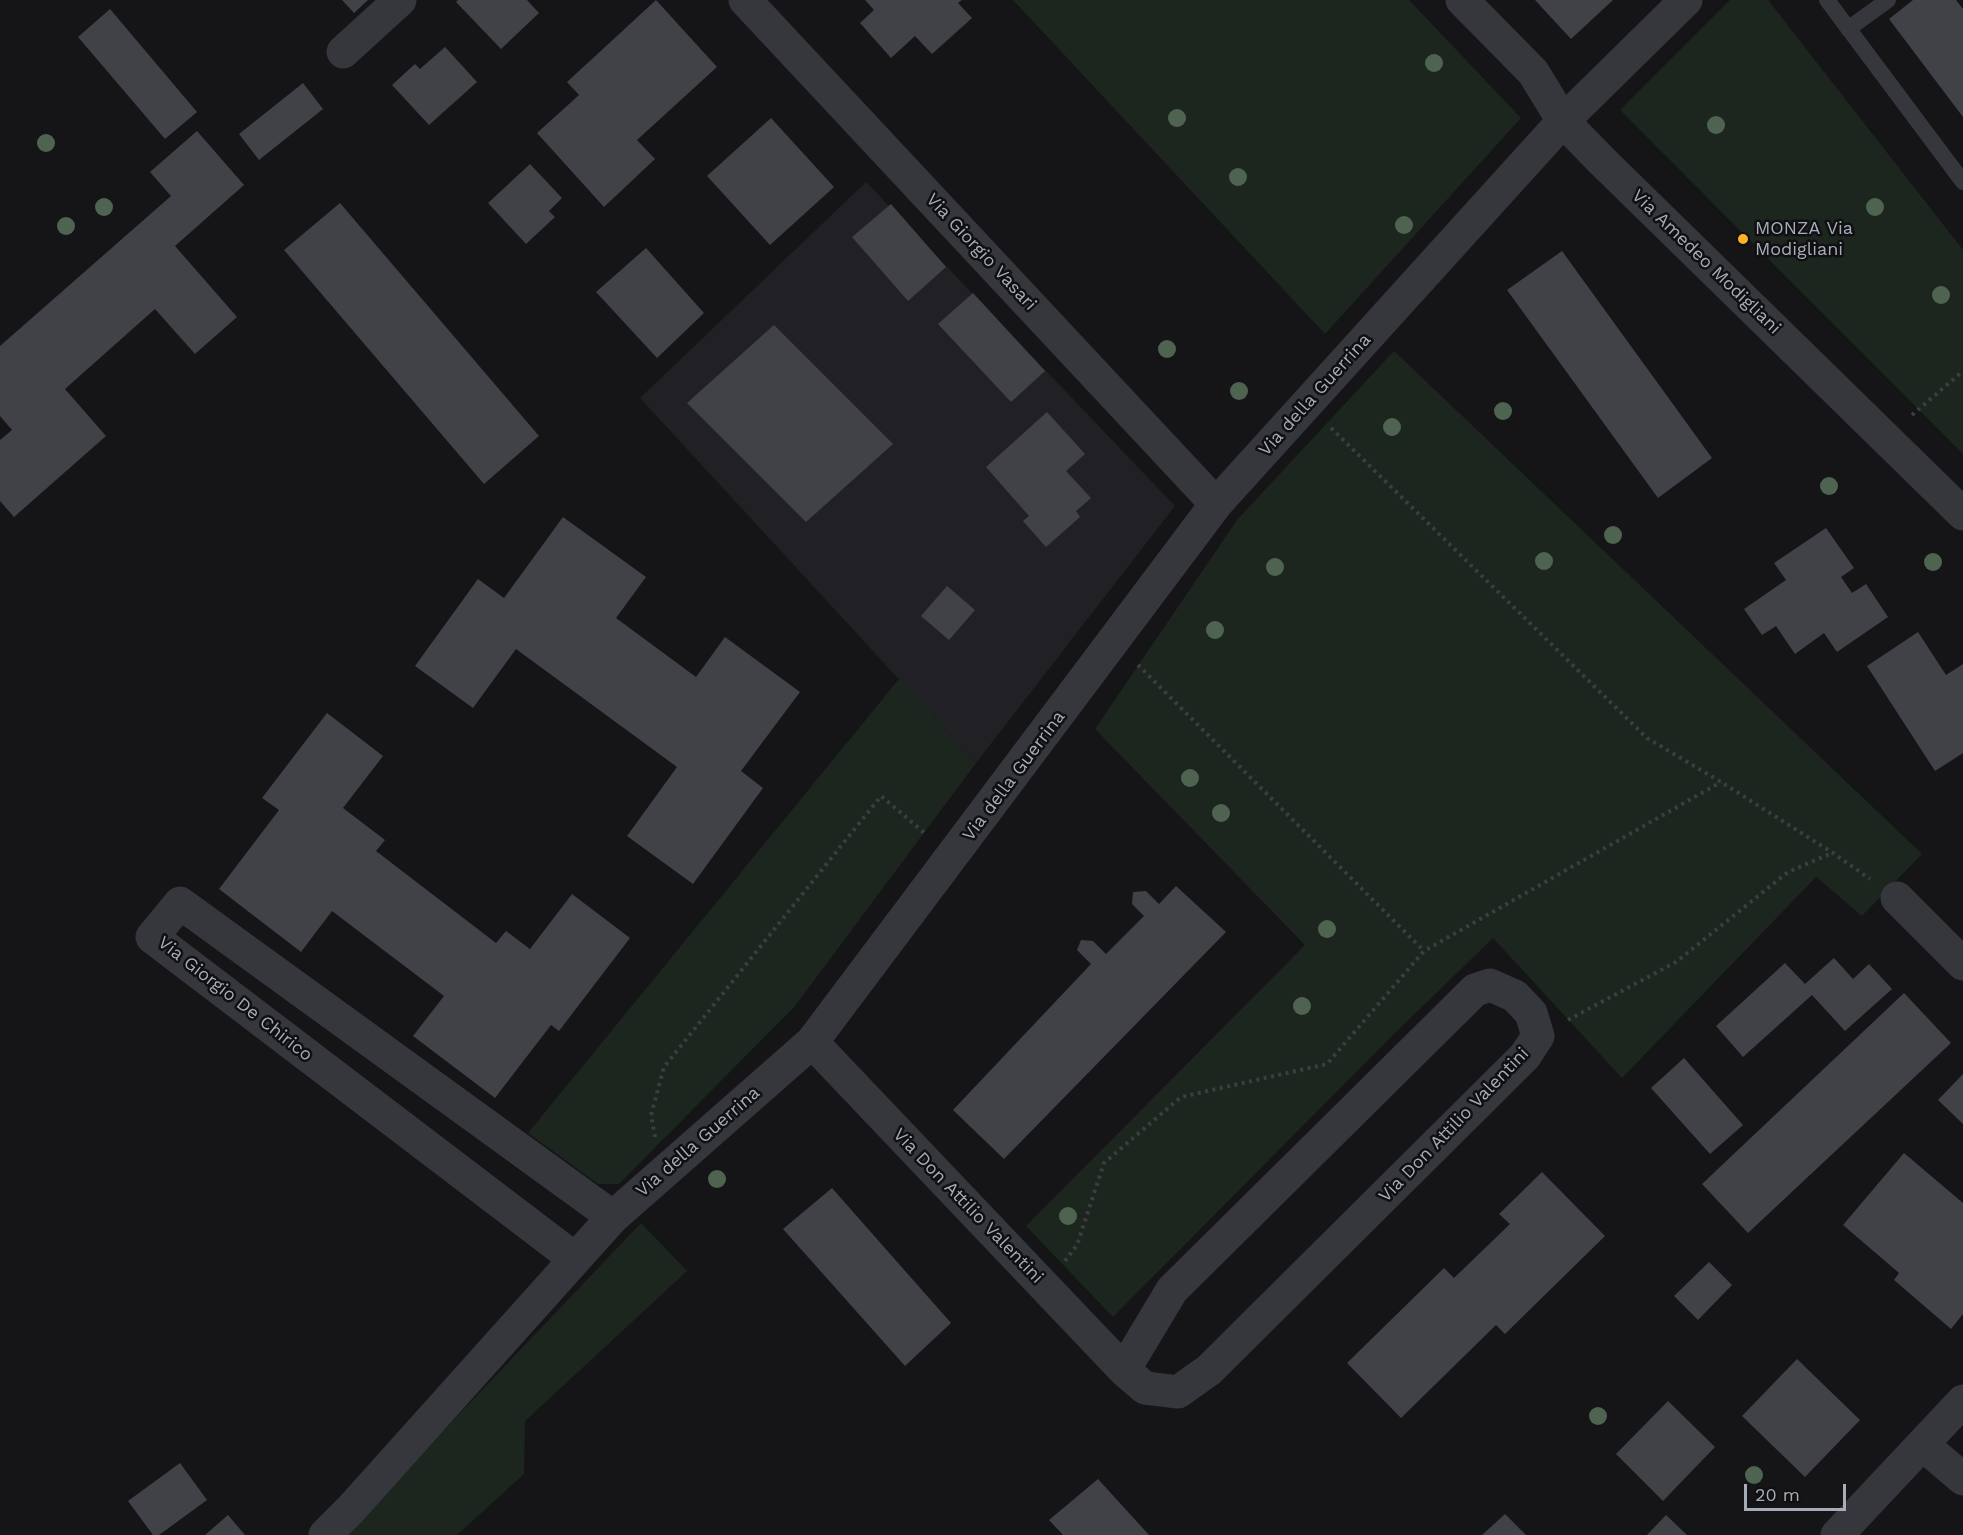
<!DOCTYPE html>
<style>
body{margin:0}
#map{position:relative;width:1963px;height:1535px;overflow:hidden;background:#151517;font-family:"Work Sans",sans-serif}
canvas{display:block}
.scale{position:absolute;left:1744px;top:1484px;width:102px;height:27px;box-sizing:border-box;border:3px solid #a6acb8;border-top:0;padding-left:8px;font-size:18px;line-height:21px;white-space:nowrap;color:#a6acb8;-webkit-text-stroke:4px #101012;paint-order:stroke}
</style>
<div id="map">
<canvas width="1963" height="1535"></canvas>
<div class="scale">20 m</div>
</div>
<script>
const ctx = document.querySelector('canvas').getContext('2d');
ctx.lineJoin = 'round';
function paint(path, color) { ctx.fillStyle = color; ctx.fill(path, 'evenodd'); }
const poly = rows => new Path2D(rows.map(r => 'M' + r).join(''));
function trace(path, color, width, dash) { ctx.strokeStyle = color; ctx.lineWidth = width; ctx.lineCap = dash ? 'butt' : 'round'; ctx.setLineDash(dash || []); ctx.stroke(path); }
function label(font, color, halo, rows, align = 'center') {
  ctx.font = font + ' "Work Sans",sans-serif'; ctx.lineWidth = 5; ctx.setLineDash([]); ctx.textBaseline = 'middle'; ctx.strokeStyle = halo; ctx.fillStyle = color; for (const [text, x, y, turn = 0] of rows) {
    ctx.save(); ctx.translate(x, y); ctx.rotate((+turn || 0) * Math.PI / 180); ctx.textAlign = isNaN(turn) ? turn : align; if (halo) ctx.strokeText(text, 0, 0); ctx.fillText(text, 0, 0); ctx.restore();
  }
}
paint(poly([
 [866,182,1175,506,976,763,640,398]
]), '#212125');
paint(poly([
 [1013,0,1409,0,1521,118,1325,334],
 [1730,0,1768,0,1963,250,1963,454,1620,110],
 [1394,351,1922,854,1862,916,1816,877,1622,1078,1493,938,1393,1035,1113,1317,1026,1226,1305,945,1095,729,1237,520],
 [899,679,976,763,795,1006,619,1184,598,1184,528,1133],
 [641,1223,687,1271,525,1421,524,1474,457,1535,344,1535]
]), '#1d261e');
paint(poly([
 [342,0,368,0,354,13],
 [458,0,527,0,539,13,501,49,456,2],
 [656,0,717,67,637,140,655,159,604,207,537,133,579,95,567,82],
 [865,0,962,0,958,3,972,18,932,54,915,36,891,58,860,23,874,10],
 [1535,0,1613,0,1571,39],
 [1913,0,1956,0,1963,9,1963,117,1889,19],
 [110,9,197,112,165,139,78,37],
 [445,47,477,82,429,125,392,85,415,64,420,69],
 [303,83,323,109,259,160,239,134],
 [771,118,834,187,770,245,707,176],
 [197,131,244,185,175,246,237,317,195,354,155,309,65,389,106,436,14,517,0,501,0,440,12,430,0,416,0,346,171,196,150,172],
 [530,164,562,198,549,211,555,217,526,244,488,203],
 [340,203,539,436,484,484,284,250],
 [891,204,946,267,908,301,852,237],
 [646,248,704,313,657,358,596,292],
 [1562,251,1712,458,1658,498,1507,290],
 [973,293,1045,371,1011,402,938,324],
 [774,325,893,444,806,522,687,403],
 [1047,412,1085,454,1066,471,1091,498,1076,511,1080,517,1046,547,1023,521,1029,516,986,467],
 [563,517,646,577,616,618,696,677,725,637,800,692,741,771,763,788,693,884,627,836,677,767,516,649,473,708,415,666,478,579,504,598],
 [1826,528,1854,568,1841,577,1852,593,1866,584,1888,617,1837,652,1824,633,1795,654,1776,626,1762,635,1744,609,1786,580,1774,563],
 [947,586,975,610,949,640,921,616],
 [1918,632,1946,675,1963,664,1963,753,1935,771,1867,666],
 [327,713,383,756,343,808,385,840,376,851,496,943,506,931,530,949,572,894,630,938,559,1031,551,1025,495,1098,413,1036,444,996,332,911,301,952,219,889,279,810,262,798],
 [1176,886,1226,932,1004,1159,953,1110,1091,964,1077,950,1081,940,1093,941,1106,954,1144,916,1132,904,1133,892,1146,891,1159,904],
 [1834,958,1853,979,1869,964,1892,989,1845,1031,1812,995,1743,1057,1716,1026,1785,963,1805,984],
 [1904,993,1951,1043,1748,1233,1702,1184],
 [1684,1058,1743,1125,1710,1154,1651,1088],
 [1963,1074,1963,1124,1938,1100],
 [1904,1153,1963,1203,1963,1314,1951,1329,1894,1280,1899,1273,1843,1225],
 [1542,1172,1605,1236,1505,1334,1496,1325,1401,1418,1347,1363,1444,1268,1454,1278,1510,1224,1499,1214],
 [832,1188,951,1323,905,1366,783,1229],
 [1709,1262,1732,1285,1698,1320,1674,1296],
 [1797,1359,1860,1420,1805,1477,1742,1416],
 [1668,1401,1715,1447,1663,1501,1616,1454],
 [180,1463,207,1500,159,1535,153,1535,128,1501],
 [1098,1479,1149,1535,1063,1535,1049,1520],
 [1505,1514,1526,1535,1482,1535],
 [228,1515,245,1535,205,1535],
 [1666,1515,1687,1535,1647,1535]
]), '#414248');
trace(poly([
 [1912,415,1963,371],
 [1331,428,1647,738,1721,782,1833,853,1870,879],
 [1138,665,1424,951],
 [1568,1020,1676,962,1788,872,1832,853],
 [655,1137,651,1115,664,1067,881,796,927,835],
 [1065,1261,1077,1245,1104,1163,1181,1097,1327,1064,1424,951,1721,782]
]), '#3c3e44', 4, [3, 4.5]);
trace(poly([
 [1827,0,1963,182],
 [1848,29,1888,0]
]), '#36373d', 16);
trace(poly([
 [745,0,1216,504],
 [1462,0,1533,72,1563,121,1602,161,1963,514],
 [343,52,400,0],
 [1897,898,1963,964],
 [812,1042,1124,1370,1145,1388,1178,1392,1209,1370,1525,1056,1538,1036,1531,1013,1515,996,1490,985,1475,990,1172,1290,1124,1370],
 [575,1259,152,937,180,903,613,1217],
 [1923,1445,1963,1479],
 [325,1535,351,1509,613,1217,812,1042,1216,504,1563,121,1686,0],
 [1837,1535,1963,1401]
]), '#36373d', 33);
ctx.fillStyle = '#4e6450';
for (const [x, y] of [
 [1434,63],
 [1177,118],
 [1716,125],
 [46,143],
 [1238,177],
 [104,207],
 [1875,207],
 [1404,225],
 [66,226],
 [1941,295],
 [1167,349],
 [1239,391],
 [1503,411],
 [1392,427],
 [1829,486],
 [1613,535],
 [1544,561],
 [1933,562],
 [1275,567],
 [1215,630],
 [1190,778],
 [1221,813],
 [1327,929],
 [1302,1006],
 [717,1179],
 [1068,1216],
 [1598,1416],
 [1754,1475]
]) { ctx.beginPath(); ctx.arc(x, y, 9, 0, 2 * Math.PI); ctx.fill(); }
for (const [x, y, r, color] of [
 [1743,239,6,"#fdb328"]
]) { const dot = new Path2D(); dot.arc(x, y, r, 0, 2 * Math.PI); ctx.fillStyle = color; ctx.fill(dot); trace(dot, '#101012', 2); }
label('18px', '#a6acb8', '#101012', [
 ["MONZA Via",1755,229],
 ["Modigliani",1755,250]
], 'left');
label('18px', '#a6acb8', '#101012', [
 ["Via Giorgio Vasari",981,252,47],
 ["Via Amedeo Modigliani",1706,262,44],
 ["Via della Guerrina",1315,395,-48],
 ["Via della Guerrina",1014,776,-53],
 ["Via Giorgio De Chirico",235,999,38],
 ["Via Don Attilio Valentini",1454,1125,-46],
 ["Via della Guerrina",698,1142,-41],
 ["Via Don Attilio Valentini",968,1206,46]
]);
</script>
